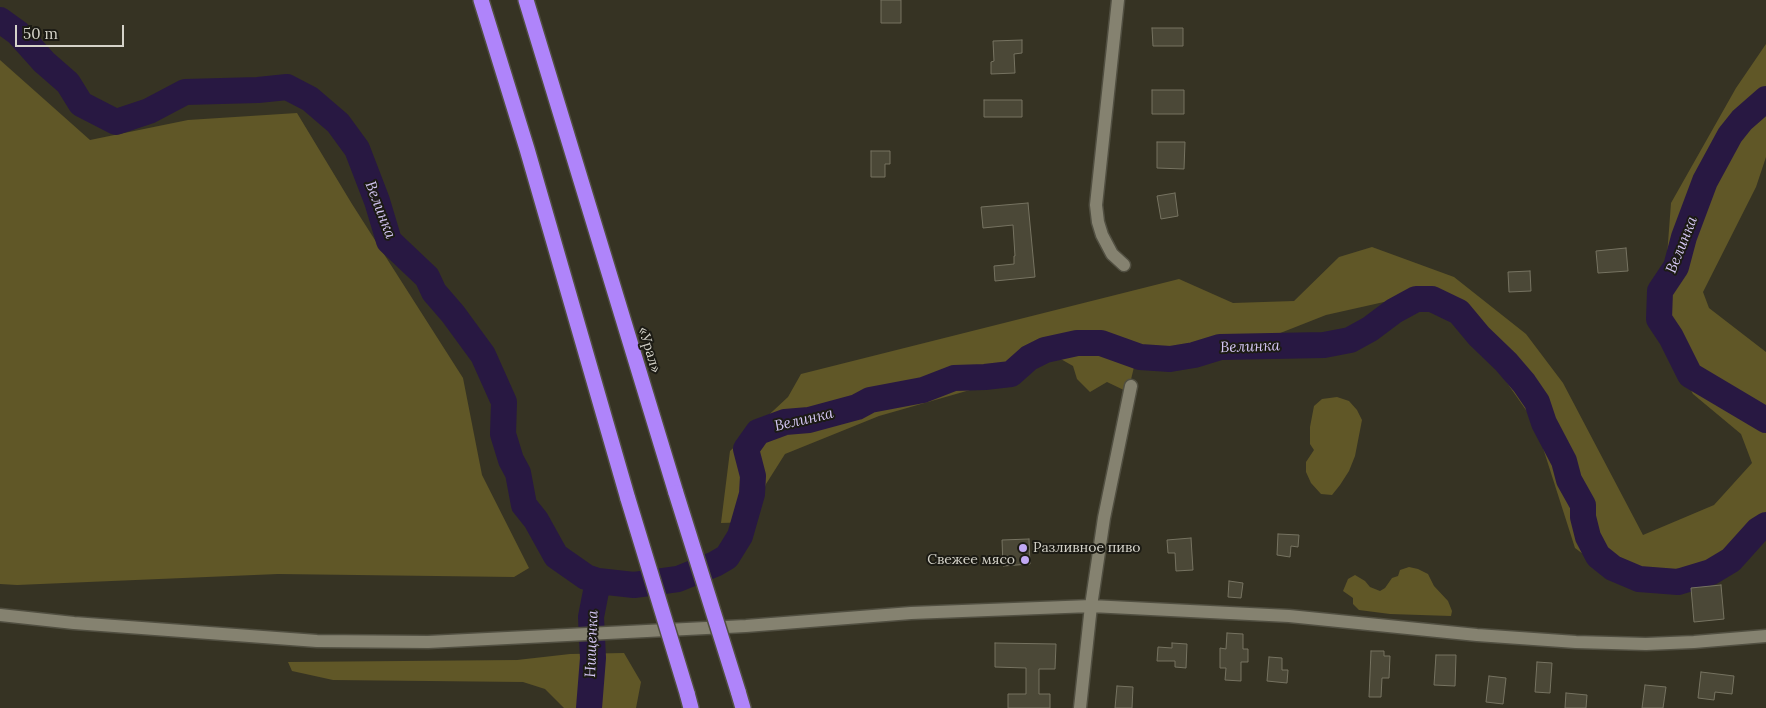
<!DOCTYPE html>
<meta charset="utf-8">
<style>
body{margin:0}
#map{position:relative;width:1766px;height:708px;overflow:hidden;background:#363323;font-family:Lora,serif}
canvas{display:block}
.scale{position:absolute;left:15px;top:25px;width:109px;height:22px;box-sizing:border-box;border:2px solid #d5d3c9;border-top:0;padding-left:6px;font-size:15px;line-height:18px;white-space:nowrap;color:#d5d3c9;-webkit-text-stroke:4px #1c1b14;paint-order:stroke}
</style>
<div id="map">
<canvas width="1766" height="708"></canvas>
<div class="scale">50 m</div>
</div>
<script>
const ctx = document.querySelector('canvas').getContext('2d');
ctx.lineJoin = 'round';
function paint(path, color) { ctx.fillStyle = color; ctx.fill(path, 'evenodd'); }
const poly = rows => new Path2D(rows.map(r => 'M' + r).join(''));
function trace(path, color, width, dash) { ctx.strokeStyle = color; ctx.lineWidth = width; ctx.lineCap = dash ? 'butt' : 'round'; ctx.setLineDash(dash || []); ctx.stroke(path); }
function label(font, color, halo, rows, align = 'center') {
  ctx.font = font + ' Lora,serif'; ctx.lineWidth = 4; ctx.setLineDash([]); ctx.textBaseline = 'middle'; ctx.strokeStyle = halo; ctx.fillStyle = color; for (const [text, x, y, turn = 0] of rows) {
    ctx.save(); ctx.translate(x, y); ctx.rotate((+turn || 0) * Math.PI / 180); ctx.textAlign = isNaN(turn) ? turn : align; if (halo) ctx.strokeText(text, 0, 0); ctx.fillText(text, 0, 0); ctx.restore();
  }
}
paint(poly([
 [1766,44,1766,157,1756,187,1703,292,1709,308,1766,352,1766,537,1744,555,1700,582,1626,586,1575,548,1535,423,1482,347,1433,291,1326,315,1227,354,1134,367,1128,392,1107,382,1090,392,1077,379,1073,366,1059,358,984,386,879,416,785,454,766,484,753,522,721,523,730,451,788,397,801,374,1179,279,1233,303,1294,301,1339,257,1372,247,1454,277,1526,334,1563,383,1643,535,1714,505,1752,463,1741,434,1693,394,1661,336,1671,203,1736,88],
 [0,60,90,140,188,120,297,113,352,204,463,378,482,475,529,568,514,577,278,574,17,585,0,584],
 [1337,397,1349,401,1357,410,1362,420,1355,456,1349,471,1340,485,1332,495,1321,494,1311,483,1306,472,1306,462,1314,450,1310,444,1310,427,1314,406,1322,399],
 [1409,567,1418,569,1428,574,1434,586,1448,601,1452,611,1451,616,1390,614,1359,610,1353,604,1353,598,1343,591,1348,579,1355,575,1365,581,1370,587,1380,591,1385,588,1392,578,1398,576,1400,570],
 [624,653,641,682,636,708,564,708,545,689,523,682,333,680,292,671,288,662,517,660,570,654]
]), '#605727');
trace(poly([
 [0,20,18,33,44,62,68,83,81,104,116,122,149,111,185,92,258,90,287,87,310,99,338,123,357,149,377,201,389,241,427,277,434,292,453,314,483,355,504,402,503,434,511,460,518,473,524,505,536,520,556,556,586,577,598,581,634,585,678,579,715,564,727,557,740,536,752,494,753,476,746,449,758,432,785,422,809,420,857,407,870,400,923,390,954,378,985,377,1011,374,1029,358,1045,350,1077,343,1101,343,1140,357,1170,359,1194,355,1220,347,1324,345,1350,340,1370,329,1394,311,1416,299,1432,299,1459,312,1479,336,1506,362,1524,383,1537,402,1544,423,1564,461,1569,480,1583,505,1583,517,1588,537,1598,556,1613,568,1639,579,1678,582,1711,572,1731,560,1758,530,1766,525],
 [1766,99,1742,120,1730,135,1705,181,1684,237,1676,267,1660,291,1659,319,1671,337,1690,375,1766,420],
 [589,708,593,658,591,617,598,581]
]), '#281842', 26);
const building = poly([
 [881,0,901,0,901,23,881,23,881,0],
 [1152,28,1183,28,1183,46,1153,46,1152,28],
 [1022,40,1022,53,1014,54,1015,73,991,74,991,62,994,61,993,41,1022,40],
 [1152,90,1184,90,1184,114,1152,114,1152,90],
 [984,100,1022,100,1022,117,984,117,984,100],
 [1157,142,1185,142,1184,169,1157,168,1157,142],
 [871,151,890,151,890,164,885,164,885,177,871,177,871,151],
 [1175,193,1178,216,1161,219,1157,196,1175,193],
 [1028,203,1035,277,995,281,994,266,1014,264,1014,256,1015,256,1013,225,983,228,981,207,1028,203],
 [1626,248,1628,271,1598,273,1596,251,1626,248],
 [1530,271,1531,291,1509,292,1508,272,1530,271],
 [1278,534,1299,535,1298,547,1291,546,1290,557,1277,555,1278,534],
 [1191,538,1193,570,1176,571,1175,553,1168,553,1167,540,1191,538],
 [1029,539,1030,564,1003,566,1002,540,1029,539],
 [1229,581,1243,583,1241,598,1228,597,1229,581],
 [1721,585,1724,619,1694,622,1691,588,1721,585],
 [1227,633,1243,634,1243,649,1248,649,1248,662,1241,662,1241,681,1225,680,1226,668,1220,668,1220,648,1226,649,1227,633],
 [995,643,1056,644,1055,669,1039,669,1039,694,1050,694,1050,708,1008,708,1008,694,1026,694,1026,668,995,667,995,643],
 [1172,643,1187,644,1186,668,1175,667,1175,661,1157,661,1158,647,1172,648,1172,643],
 [1371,651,1384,651,1384,656,1390,656,1389,678,1382,678,1381,697,1369,697,1371,651],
 [1436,655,1456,655,1455,686,1434,685,1436,655],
 [1269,657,1282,658,1282,670,1288,670,1287,683,1267,681,1269,657],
 [1537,662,1552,663,1550,693,1535,692,1537,662],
 [1701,672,1734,676,1732,694,1715,692,1714,700,1698,698,1701,672],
 [1489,676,1506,678,1503,704,1486,702,1489,676],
 [1645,685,1666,687,1663,708,1642,708,1645,685],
 [1117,686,1133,687,1132,708,1115,708,1117,686],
 [1566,693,1587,695,1586,708,1565,708,1566,693]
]);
paint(building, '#4b4837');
trace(building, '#767361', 1);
const minor = poly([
 [1118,0,1096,205,1098,222,1102,235,1112,254,1124,265],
 [0,615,74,623,317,641,428,642,746,626,911,613,1091,606,1289,616,1477,635,1576,642,1646,644,1694,642,1766,636],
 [1080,708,1091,606,1104,518,1131,386]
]);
const highway = poly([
 [481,0,527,149,628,499],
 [526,0,676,493],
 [738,691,743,708],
 [687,693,691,708]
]);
trace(minor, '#514f41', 15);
trace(highway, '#514f41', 18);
trace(minor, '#858270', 12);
trace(highway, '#af84fa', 15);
const highwayBridge = poly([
 [676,493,738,691],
 [628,499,687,693]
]);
trace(highwayBridge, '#514f41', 18, []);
trace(highwayBridge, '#af84fa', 15);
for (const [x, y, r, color] of [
 [1023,548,5,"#c1a8f3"],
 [1025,560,5,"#c1a8f3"]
]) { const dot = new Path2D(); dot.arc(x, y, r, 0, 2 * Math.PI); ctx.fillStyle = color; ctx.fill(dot); trace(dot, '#1c1b14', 2); }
label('14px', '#d5d3c9', '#1c1b14', [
 ["«Урал»",649,350,73]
]);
label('14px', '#d5d3c9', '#1c1b14', [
 ["Разливное пиво",1033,548],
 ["Свежее мясо",1015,560,"right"]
], 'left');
label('italic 15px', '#d4c6f4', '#1c1b14', [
 ["Велинка",380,210,69],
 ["Велинка",1682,245,-68],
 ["Велинка",1250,347,-2],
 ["Велинка",804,420,-13],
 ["Нищенка",592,644,-88]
]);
</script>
